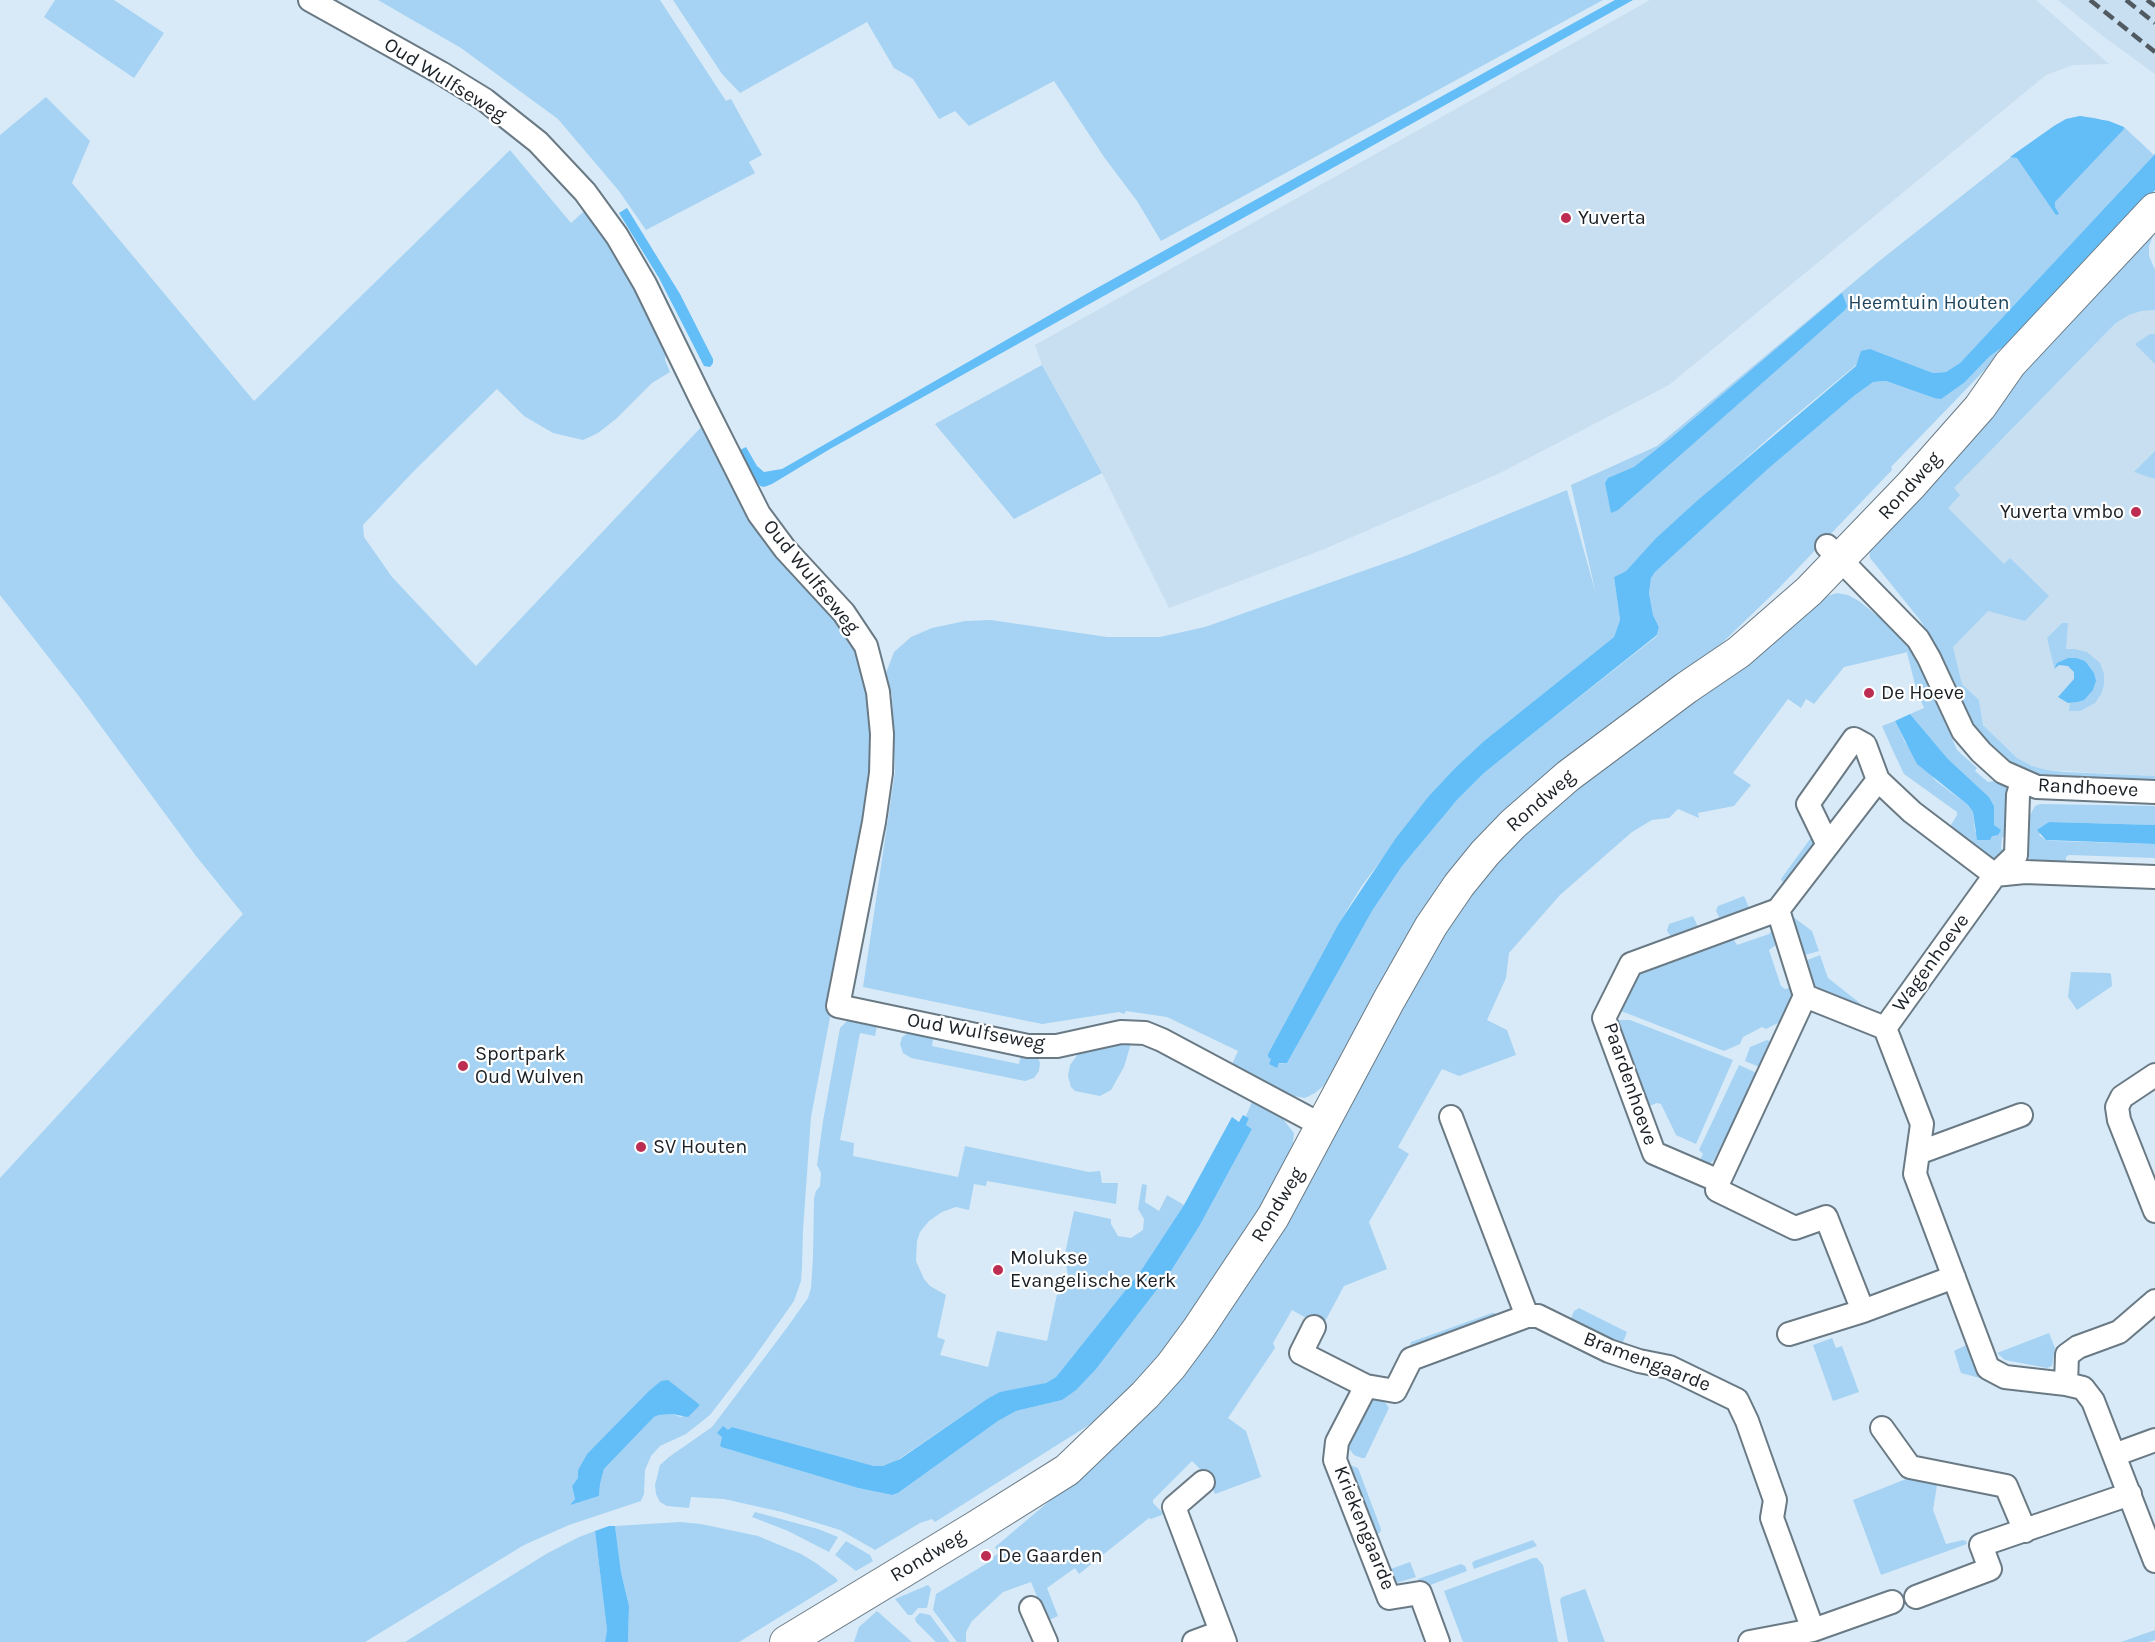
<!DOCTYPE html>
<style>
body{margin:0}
canvas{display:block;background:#d8eaf7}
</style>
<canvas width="2155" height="1642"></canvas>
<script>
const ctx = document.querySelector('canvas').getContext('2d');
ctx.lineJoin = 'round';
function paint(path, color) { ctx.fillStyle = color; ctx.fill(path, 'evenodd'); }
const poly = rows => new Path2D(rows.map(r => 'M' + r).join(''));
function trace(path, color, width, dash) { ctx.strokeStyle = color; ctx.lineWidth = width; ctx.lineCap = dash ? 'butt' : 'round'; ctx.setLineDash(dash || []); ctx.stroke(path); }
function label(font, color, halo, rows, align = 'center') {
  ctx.font = font + ' Karla,sans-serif'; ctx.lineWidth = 4.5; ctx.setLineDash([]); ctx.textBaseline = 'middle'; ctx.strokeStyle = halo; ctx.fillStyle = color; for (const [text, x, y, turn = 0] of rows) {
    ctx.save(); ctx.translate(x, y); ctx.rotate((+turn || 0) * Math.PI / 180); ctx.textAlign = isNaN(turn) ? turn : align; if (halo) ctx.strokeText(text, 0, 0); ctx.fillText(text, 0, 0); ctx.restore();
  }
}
paint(poly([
 [1650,0,2036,0,2109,64,2073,65,2046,75,1669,385,1498,474,1322,550,1169,608,1102,473,1042,365,1035,345],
 [2058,0,2155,0,2155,74,2104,37],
 [2155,310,2155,776,2047,770,2032,766,2017,758,1983,725,1979,700,1962,684,1952,647,1933,500,1954,488,2116,323,2129,315,2143,311]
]), '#c7dff1');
paint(poly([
 [55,0,114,0,164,33,134,78,44,17],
 [378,0,660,0,726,101,731,99,762,155,749,162,755,173,646,230,619,191,558,119,461,48],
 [673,0,1603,0,1161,241,1137,201,1104,157,1054,81,969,126,955,111,939,119,913,79,894,68,867,22,740,93,722,74],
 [46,97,90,141,72,183,254,401,510,150,571,223,591,205,667,338,665,360,670,372,652,383,616,419,598,433,583,440,553,433,524,416,497,389,412,473,363,525,364,537,392,577,476,666,706,422,838,621,861,660,876,739,836,986,811,1117,803,1230,802,1267,801,1281,794,1301,753,1359,710,1415,686,1434,660,1446,651,1456,645,1470,644,1494,641,1501,569,1525,524,1545,365,1642,0,1642,0,1178,243,914,196,856,78,695,0,595,0,135],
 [661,1381,700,1405,681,1417,672,1414,659,1415,654,1417,604,1469,600,1484,599,1496,571,1504,575,1499,572,1486,578,1478,578,1470,587,1454],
 [2080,116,2096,118,2124,129,2124,127,2154,155,1960,363,1946,372,1933,373,1872,350,1860,358,1856,365,1778,430,1656,538,1626,571,1614,577,1620,620,1614,637,1484,741,1454,769,1428,797,1361,887,1339,923,1268,1054,1272,1059,1269,1064,1287,1063,1372,911,1402,866,1457,800,1484,773,1521,743,1657,636,1659,627,1653,615,1649,593,1651,578,1655,572,1769,468,1863,388,1873,382,1886,381,1934,398,1965,382,1989,357,2001,348,2005,349,1891,467,1892,470,1778,589,1721,644,1541,787,1328,1082,1315,1093,1305,1098,1278,1093,1233,1066,1233,1062,1238,1051,1167,1017,1126,1011,1124,1014,1119,1012,1042,1024,863,987,895,772,892,696,886,673,894,652,911,637,932,628,965,621,991,620,1107,637,1160,637,1205,627,1408,555,1567,490,1596,594,1571,485,1657,446,1878,262,2016,153,2054,126,2066,119],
 [2155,231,2149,246,2149,256,2155,270,2155,310,2142,311,2129,315,2116,323,2106,333,1954,488,1960,495,1948,508,2004,564,2010,558,2049,596,2025,621,1988,611,1953,647,1962,684,1979,700,1983,725,2017,758,2032,766,2047,770,2065,772,2155,776,2155,783,2052,779,2033,775,2005,759,1980,735,1968,715,1944,660,1920,620,1870,558,1869,546,1983,416],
 [2150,334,2155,334,2155,364,2135,344],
 [1042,365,1102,473,1014,519,935,424],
 [2155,451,2155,479,2134,472],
 [1837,593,1848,595,1859,601,1901,635,1914,650,1957,750,1977,768,1975,771,1988,782,2002,780,2008,786,2008,838,2002,837,2001,849,2006,850,1998,858,1989,859,1958,839,1951,825,1957,815,1957,812,1904,774,1894,753,1882,726,1895,721,1905,742,1936,781,1968,805,1973,812,1975,832,1994,825,1994,806,1989,797,1948,759,1910,714,1924,708,1917,692,1907,653,1908,652,1844,667,1814,704,1806,699,1801,708,1788,699,1733,773,1751,785,1734,806,1698,813,1699,818,1678,809,1669,818,1652,820,1632,832,1560,895,1509,953,1506,978,1487,1020,1507,1030,1516,1055,1459,1076,1442,1069,1398,1147,1409,1154,1369,1222,1387,1269,1344,1286,1322,1327,1292,1310,1273,1343,1275,1348,1228,1418,1246,1431,1261,1477,1215,1494,1209,1478,1192,1461,1153,1500,1153,1503,1162,1512,1162,1515,1151,1519,1149,1518,1079,1574,1075,1568,1047,1588,1058,1616,1047,1621,1031,1582,1003,1592,972,1621,966,1632,966,1642,957,1642,933,1610,936,1594,994,1559,993,1557,999,1553,995,1547,1110,1450,1432,944,1513,837,1821,598],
 [2062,623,2068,623,2066,649,2075,649,2087,652,2100,663,2104,674,2104,685,2101,694,2095,703,2080,711,2069,711,2070,703,2077,702,2093,690,2095,685,2077,658,2068,658,2054,667,2047,638],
 [2040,804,2155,806,2155,825,2049,822,2039,835,2046,840,2055,841,2155,844,2155,858,2069,855,2066,857,2066,866,2031,861,2029,858,2030,815,2035,806],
 [1814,837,1819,843,1784,884,1781,879,1810,839],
 [1744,896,1750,910,1723,921,1720,919,1716,911,1718,906],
 [1693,916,1698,927,1696,930,1672,938,1667,931,1669,924],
 [1792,916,1812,931,1819,951,1805,955,1802,953,1791,920],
 [1768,919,1780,942,1769,950,1781,986,1785,989,1796,986,1788,1018,1766,1029,1762,1027,1743,1037,1740,1044,1724,1051,1616,1009,1634,971,1731,935,1737,945,1769,934,1771,931,1767,921],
 [1820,955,1828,978,1861,1004,1860,1006,1819,991,1814,986,1805,961],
 [2071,972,2109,973,2111,974,2112,986,2077,1010,2068,997],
 [853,1019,873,1020,877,1026,875,1036,860,1033,840,1140,854,1143,853,1156,958,1177,965,1146,1089,1172,1100,1171,1102,1183,1118,1183,1116,1204,987,1181,986,1186,974,1184,969,1210,956,1207,942,1212,929,1221,920,1232,917,1241,916,1261,924,1279,930,1286,946,1295,937,1337,945,1340,940,1355,988,1367,997,1331,1047,1341,1059,1285,1068,1275,1066,1265,1063,1263,1074,1211,1111,1219,1111,1224,1118,1236,1131,1238,1143,1230,1144,1219,1138,1209,1142,1184,1147,1185,1145,1202,1159,1211,1167,1195,1184,1205,1140,1272,1056,1377,1046,1383,987,1399,893,1463,883,1466,874,1466,732,1427,722,1437,720,1444,721,1447,858,1488,892,1495,898,1493,998,1421,1016,1411,1062,1400,1171,1271,1200,1225,1252,1129,1246,1125,1249,1118,1246,1116,1254,1097,1279,1114,1294,1133,1292,1152,1240,1244,1187,1326,1129,1391,1100,1418,935,1522,932,1519,920,1523,875,1550,840,1530,782,1512,724,1499,691,1497,689,1508,667,1506,660,1502,656,1494,655,1485,660,1465,669,1457,712,1427,786,1329,808,1298,811,1288,813,1257,814,1199,816,1191,820,1186,821,1173,817,1165,823,1121,840,1028,848,1020],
 [1620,1020,1630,1020,1733,1060,1696,1144,1676,1135,1661,1104,1657,1103,1649,1106,1613,1023],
 [913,1030,934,1032,932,1046,1019,1064,1022,1050,1037,1056,1040,1063,1039,1071,1034,1078,1025,1081,911,1058,903,1053,900,1044,902,1037],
 [1132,1040,1124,1067,1111,1090,1100,1096,1075,1091,1071,1087,1068,1076,1070,1065,1081,1050],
 [1767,1040,1776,1044,1764,1069,1745,1061,1750,1047],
 [1739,1065,1761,1075,1728,1144,1723,1142,1714,1160,1709,1164,1700,1160,1703,1154,1699,1150],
 [1579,1308,1627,1332,1621,1347,1569,1323,1574,1311],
 [1492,1313,1495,1313,1499,1321,1408,1352,1411,1342],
 [2049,1333,2055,1348,2052,1366,2047,1368,2005,1360,1997,1353],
 [1832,1338,1836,1348,1842,1346,1859,1392,1833,1401,1813,1345],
 [1968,1344,1987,1380,1961,1373,1954,1351],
 [1369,1399,1377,1399,1385,1402,1389,1408,1365,1458,1362,1458,1354,1455,1347,1446,1355,1423,1360,1425,1366,1414,1361,1411],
 [1347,1464,1358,1468,1381,1529,1380,1533,1372,1535],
 [1916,1475,1938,1479,1933,1510,1946,1544,1963,1540,1966,1541,1967,1544,1881,1575,1853,1500],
 [755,1512,818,1529,838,1537,829,1552,788,1531,752,1517],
 [680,1522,701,1524,758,1536,801,1554,816,1563,836,1578,838,1581,739,1642,628,1642,629,1606,621,1572,615,1526],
 [595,1531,607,1630,605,1642,405,1642,546,1554,579,1537],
 [1533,1540,1537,1546,1474,1569,1472,1563,1474,1561],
 [846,1541,870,1555,873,1561,856,1571,835,1555],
 [1533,1558,1537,1558,1543,1565,1558,1642,1463,1642,1444,1591],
 [1410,1562,1416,1577,1393,1584,1388,1570],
 [1461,1564,1465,1566,1467,1571,1425,1587,1420,1585,1418,1579],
 [928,1585,931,1589,927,1608,918,1608,912,1615,908,1615,895,1599],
 [1585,1589,1586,1591,1605,1642,1568,1642,1560,1600,1562,1597],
 [877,1611,912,1642,854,1642,859,1627],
 [920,1613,930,1615,950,1642,936,1642,916,1622,915,1618],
 [2155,1630,2155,1640,2148,1642,2121,1642]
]), '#a6d3f3');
paint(poly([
 [1615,0,1633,0,830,449,772,484,764,487,760,486,752,475,740,450,746,447,757,466,764,472,782,469,1088,293],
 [2080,116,2109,121,2124,127,2124,129,2055,202,2055,207,2059,214,2056,215,2017,158,2010,157,2054,126,2066,119],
 [2155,154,2155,190,2005,349,2001,348,1989,357,1965,382,1941,399,1934,398,1886,381,1873,382,1855,395,1769,468,1655,572,1651,578,1649,593,1653,615,1659,627,1657,635,1521,743,1484,773,1457,800,1402,866,1372,911,1287,1063,1279,1063,1277,1068,1269,1064,1271,1059,1268,1057,1268,1054,1339,923,1396,838,1428,797,1454,769,1484,741,1614,637,1620,620,1614,577,1626,571,1656,538,1698,500,1856,366,1861,351,1870,349,1933,373,1946,372,1960,363],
 [627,208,680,294,713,359,713,363,710,367,704,366,659,278,619,213],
 [1842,293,1847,306,1845,310,1618,510,1611,513,1605,483,1608,478,1634,467,1671,438],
 [2068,658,2076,658,2085,661,2094,673,2096,681,2093,690,2084,700,2077,702,2068,703,2058,697,2074,679,2074,672,2068,666,2059,665,2054,669,2057,663],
 [1910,714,1948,759,1989,797,1994,806,1994,825,2001,830,1998,835,1992,836,1990,840,1977,840,1973,812,1968,805,1917,764,1895,721],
 [2049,822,2155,825,2155,844,2046,840,2037,830],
 [1243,1115,1249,1118,1246,1125,1252,1129,1200,1225,1171,1271,1096,1369,1076,1390,1062,1400,1016,1411,998,1421,898,1493,892,1495,858,1488,721,1447,720,1445,722,1437,717,1433,723,1426,728,1430,732,1427,874,1466,883,1466,900,1459,987,1399,1000,1392,1046,1383,1056,1377,1140,1272,1184,1205,1232,1117,1239,1122],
 [668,1380,700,1405,688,1417,672,1414,659,1415,654,1417,604,1469,600,1484,599,1496,570,1505,575,1499,572,1486,578,1478,578,1470,587,1454,649,1391,661,1381],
 [609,1526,615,1526,621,1572,629,1606,628,1642,605,1642,607,1630,595,1531]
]), '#63bdf7');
const minor = poly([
 [310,0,441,73,485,100,538,142,585,192,617,236,645,284,701,399,759,514,785,549,844,613,866,646,878,692,882,734,881,773,874,822,838,1006,1028,1046,1057,1046,1121,1032,1145,1033,1162,1040,1323,1126],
 [1827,546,1918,639,1929,658,1963,731,1981,752,2003,772,2037,787,2155,792],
 [2022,782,2018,795,2016,855,1995,875,1885,1028,1922,1124,1915,1174,1988,1368,2005,1377,2066,1384,2083,1388,2093,1401,2155,1561],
 [1828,845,1808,804,1854,739,1865,745,1878,780],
 [1778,910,1805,996],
 [1885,1028,1805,996,1719,1181,1654,1153,1604,1018,1631,964,1778,910,1878,780,1912,812,1995,875,2025,872,2155,877],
 [2155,1075,2122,1097,2117,1107,2119,1120,2155,1211],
 [1451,1117,1527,1316,1538,1316,1609,1351,1639,1361,1669,1367,1737,1400,1747,1421,1775,1500,1772,1518,1813,1630],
 [1918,1153,2021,1115],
 [1719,1181,1717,1190,1795,1228,1826,1217,1863,1311,1954,1277],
 [1314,1327,1301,1353,1366,1386],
 [1789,1334,1863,1311],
 [2066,1384,2067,1355,2078,1347,2119,1332,2155,1301],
 [1882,1428,1910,1467,2006,1486,2025,1531],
 [2114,1455,2155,1440],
 [1203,1482,1174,1507,1225,1642],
 [1916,1597,1990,1569,1981,1545,2130,1494],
 [1031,1608,1046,1642],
 [1194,1642,1221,1632],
 [1438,1642,1420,1593,1389,1598,1335,1460,1337,1442,1366,1386,1395,1391,1411,1359,1527,1316],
 [1750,1642,1813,1630,1892,1602]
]);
const secondary = poly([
 [786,1642,976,1527,1067,1470,1145,1395,1171,1366,1199,1328,1273,1217,1389,1000,1431,926,1459,885,1485,853,1513,824,1568,776,1686,688,1739,652,1809,591,1911,485,1980,407,2010,364,2155,209]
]);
trace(minor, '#6a7a85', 26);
trace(secondary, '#6a7a85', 34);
trace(minor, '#fff', 22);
trace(secondary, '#fff', 32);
trace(poly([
 [2090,0,2155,52],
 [2126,0,2155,23],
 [2147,0,2155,6]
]), '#515a61', 4.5, [12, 6]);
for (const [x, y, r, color] of [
 [1566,218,6,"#bd2d52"],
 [2136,512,6,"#bd2d52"],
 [1869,693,6,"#bd2d52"],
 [463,1066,6,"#bd2d52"],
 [641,1147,6,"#bd2d52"],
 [998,1270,6,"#bd2d52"],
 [986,1556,6,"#bd2d52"]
]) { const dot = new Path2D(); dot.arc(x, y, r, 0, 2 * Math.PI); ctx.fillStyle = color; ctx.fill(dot); trace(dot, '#fff', 2); }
label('20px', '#1a2025', '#fff', [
 ["Oud Wulfseweg",445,80,32],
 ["Rondweg",1910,486,-48],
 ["Oud Wulfseweg",811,577,51],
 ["Randhoeve",2088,788,3],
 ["Rondweg",1541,801,-41],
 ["Wagenhoeve",1931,963,-54],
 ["Oud Wulfseweg",976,1032,10],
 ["Paardenhoeve",1630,1084,71],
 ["Rondweg",1278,1205,-59],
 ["Bramengaarde",1647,1362,21],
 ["Kriekengaarde",1364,1528,68],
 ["Rondweg",928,1556,-31]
]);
label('20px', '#1a2025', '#fff', [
 ["Yuverta",1578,218],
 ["Yuverta vmbo",2124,512,"right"],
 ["De Hoeve",1881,693],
 ["Sportpark",475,1054],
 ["Oud Wulven",475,1077],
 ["SV Houten",653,1147],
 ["Molukse",1010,1258],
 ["Evangelische Kerk",1010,1281],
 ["De Gaarden",998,1556]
], 'left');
label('20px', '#1e445c', '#fff', [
 ["Heemtuin Houten",1929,303]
]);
</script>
